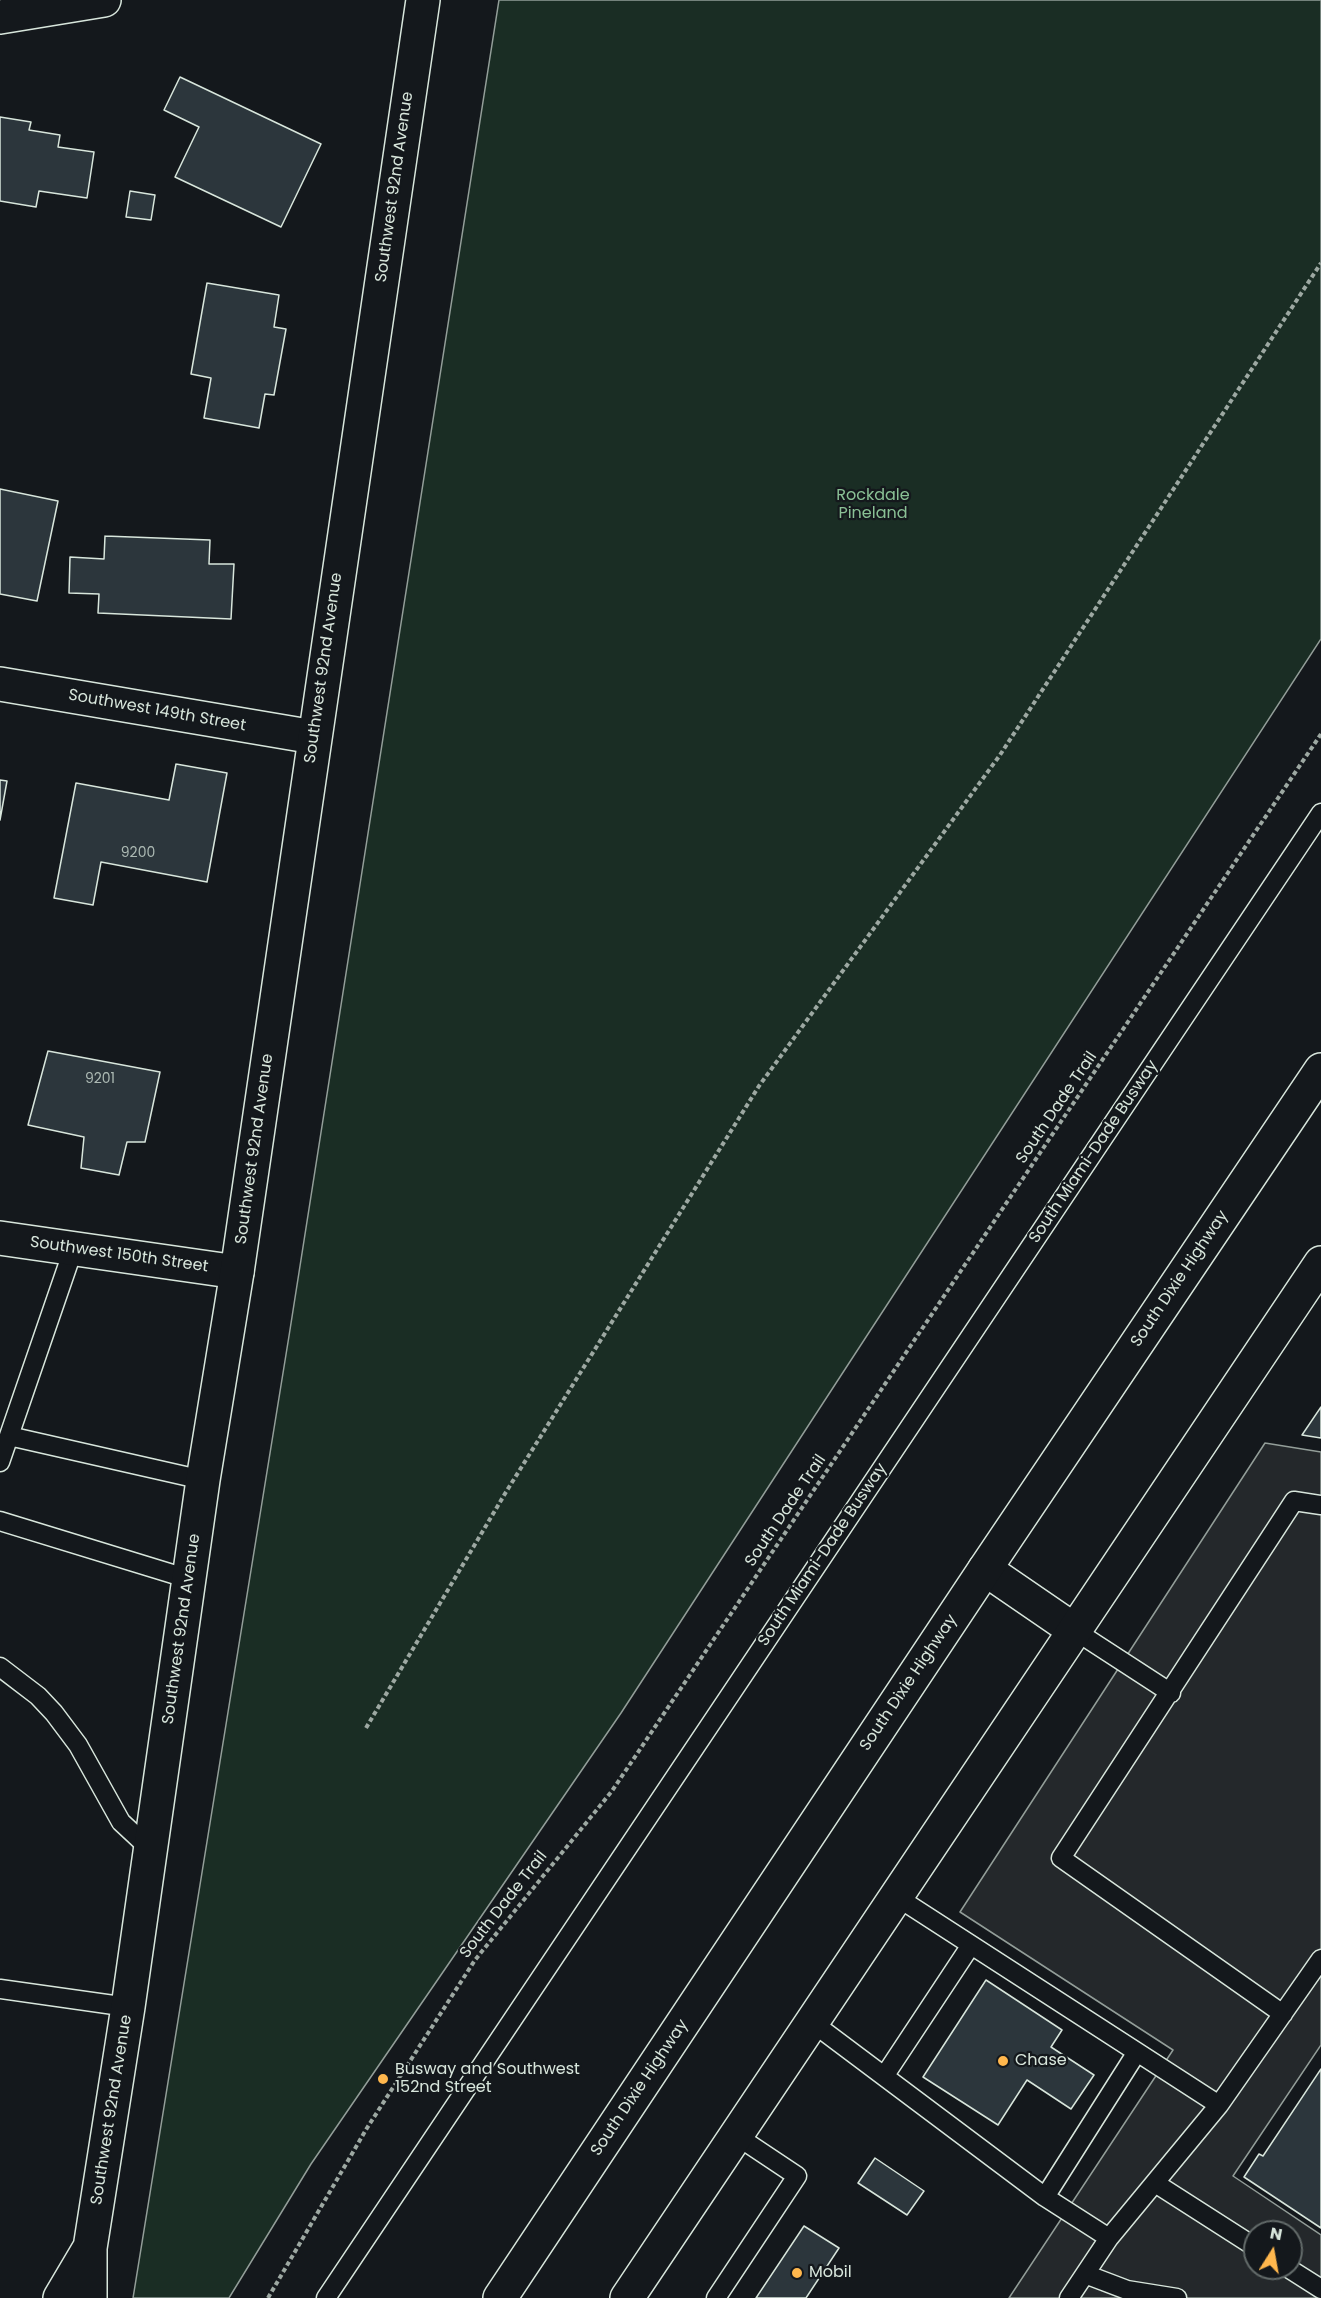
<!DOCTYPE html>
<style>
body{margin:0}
#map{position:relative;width:1321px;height:2298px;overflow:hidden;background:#14181c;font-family:Poppins,sans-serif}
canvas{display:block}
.north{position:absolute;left:1243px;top:2220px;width:60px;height:60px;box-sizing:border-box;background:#14181c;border:2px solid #626a69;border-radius:50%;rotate:11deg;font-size:16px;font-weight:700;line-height:24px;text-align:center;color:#d8e6dc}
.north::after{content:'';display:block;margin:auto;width:21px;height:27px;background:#ffb74d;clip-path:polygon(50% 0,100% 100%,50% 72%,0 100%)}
</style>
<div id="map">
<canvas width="1321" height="2298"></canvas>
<div class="north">N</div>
</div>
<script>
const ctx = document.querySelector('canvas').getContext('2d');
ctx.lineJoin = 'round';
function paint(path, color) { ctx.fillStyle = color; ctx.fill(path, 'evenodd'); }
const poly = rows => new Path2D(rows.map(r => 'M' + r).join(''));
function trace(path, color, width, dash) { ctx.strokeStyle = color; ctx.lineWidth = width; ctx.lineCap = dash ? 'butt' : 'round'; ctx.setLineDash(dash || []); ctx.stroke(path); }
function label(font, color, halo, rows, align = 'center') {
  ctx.font = font + ' Poppins,sans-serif'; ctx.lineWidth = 4.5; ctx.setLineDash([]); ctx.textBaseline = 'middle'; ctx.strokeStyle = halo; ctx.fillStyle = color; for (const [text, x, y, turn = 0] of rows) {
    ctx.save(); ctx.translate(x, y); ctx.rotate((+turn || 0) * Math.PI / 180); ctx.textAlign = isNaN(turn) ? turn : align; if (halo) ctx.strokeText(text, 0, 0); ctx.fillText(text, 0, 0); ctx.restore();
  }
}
const green = poly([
 [499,0,1321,0,1321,639,621,1713,311,2164,229,2298,133,2298,289,1336,499,0]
]);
paint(green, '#1a2d24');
trace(green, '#939e99', 1.5);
const parking = poly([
 [1265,1443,1321,1452,1321,2045,1233,2176,1321,2235,1321,2298,1009,2298,1173,2050,960,1912,1265,1443],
 [1255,2232,1291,2232,1291,2268,1255,2268,1255,2232]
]);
paint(parking, '#24282b');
trace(parking, '#939e99', 1.5);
const building = poly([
 [180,77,321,144,281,227,175,177,199,127,164,110,180,77],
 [0,117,31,122,29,130,60,135,58,147,94,152,87,198,39,191,36,207,0,201,0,117],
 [130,191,155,195,151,220,126,217,130,191],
 [207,283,279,295,274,327,286,329,274,395,265,394,259,428,204,418,211,378,191,374,207,283],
 [0,489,58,501,37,601,0,594,0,489],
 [105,536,210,540,209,564,234,564,231,619,98,613,99,594,69,593,70,557,104,559,105,536],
 [176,764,227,773,207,882,101,862,93,905,54,898,76,783,169,800,176,764],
 [0,780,7,781,0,820,0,780],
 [48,1051,160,1072,145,1142,127,1142,119,1175,81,1168,84,1137,28,1125,48,1051],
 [1321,1407,1321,1438,1302,1435,1321,1407],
 [986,1980,1062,2030,1051,2047,1094,2075,1071,2109,1027,2080,998,2125,923,2077,986,1980],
 [1321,2069,1321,2228,1244,2177,1259,2154,1263,2156,1321,2069],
 [875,2158,924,2191,907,2215,858,2183,875,2158],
 [804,2226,839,2248,806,2298,756,2298,804,2226]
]);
paint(building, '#2c363c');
trace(building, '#d8e6dc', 1.5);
const lane = poly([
 [9,1436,203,1480],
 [0,1462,73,1250],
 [0,1521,189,1579],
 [1074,1630,1171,1693],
 [0,1667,38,1696,54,1713,78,1745,121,1822,150,1849],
 [897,1897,1219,2105],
 [0,1989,128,2007],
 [1283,2014,1061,1858,1294,1501,1321,1505],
 [813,2023,1045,2197,1109,2238],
 [885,2075,971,1945],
 [1155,2183,1255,2247],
 [1045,2197,1137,2052],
 [1288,2268,1321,2289],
 [1085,2274,1127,2290,1177,2298],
 [326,2298,1321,813],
 [716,2298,797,2176,737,2136],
 [1069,2298,1109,2238,1219,2105,1321,1959]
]);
const street = poly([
 [0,17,104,0],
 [0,684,314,737],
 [0,1238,237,1272],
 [985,1569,1074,1630]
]);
const secondary = poly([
 [60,2298,89,2249],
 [90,2298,90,2248,128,2007,203,1480,237,1272,423,0]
]);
const highway = poly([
 [500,2298,985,1569,1321,1070],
 [627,2298,1321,1263]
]);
trace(lane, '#d8e6dc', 21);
trace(street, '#d8e6dc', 36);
trace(secondary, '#d8e6dc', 36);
trace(highway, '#d8e6dc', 36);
trace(poly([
 [366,1728,506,1492,759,1086,1000,755,1321,263],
 [268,2298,367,2128,475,1960,612,1791,1321,734]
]), '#9da8a2', 4, [4.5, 3]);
trace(lane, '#14181c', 18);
trace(street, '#14181c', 33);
trace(secondary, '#14181c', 33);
trace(highway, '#14181c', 33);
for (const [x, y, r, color] of [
 [1003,2061,6,"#ffb74d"],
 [383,2079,6,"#ffb74d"],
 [797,2273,6,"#ffb74d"]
]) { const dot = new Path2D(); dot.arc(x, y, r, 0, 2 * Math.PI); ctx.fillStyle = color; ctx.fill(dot); trace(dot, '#14181c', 2); }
label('14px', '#adbab4', null, [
 ["9200",138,853],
 ["9201",100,1079]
]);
label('16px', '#d8e6dc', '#14181c', [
 ["Southwest 92nd Avenue",395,187,-82],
 ["Southwest 92nd Avenue",324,668,-82],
 ["Southwest 149th Street",157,711,10],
 ["South Dade Trail",1057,1108,-56],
 ["Southwest 92nd Avenue",255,1149,-82],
 ["South Miami-Dade Busway",1094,1152,-56],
 ["Southwest 150th Street",119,1255,8],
 ["South Dixie Highway",1180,1279,-56],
 ["South Dade Trail",786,1511,-56],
 ["South Miami-Dade Busway",823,1555,-56],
 ["Southwest 92nd Avenue",182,1629,-82],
 ["South Dixie Highway",909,1683,-56],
 ["South Dade Trail",504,1905,-52],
 ["South Dixie Highway",640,2088,-56],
 ["Southwest 92nd Avenue",112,2110,-81]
]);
label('16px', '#8ac095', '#14181c', [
 ["Rockdale",873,496],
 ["Pineland",873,514]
]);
label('16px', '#d8e6dc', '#14181c', [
 ["Chase",1015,2061],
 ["Busway and Southwest",395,2070],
 ["152nd Street",395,2088],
 ["Mobil",809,2273]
], 'left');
</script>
